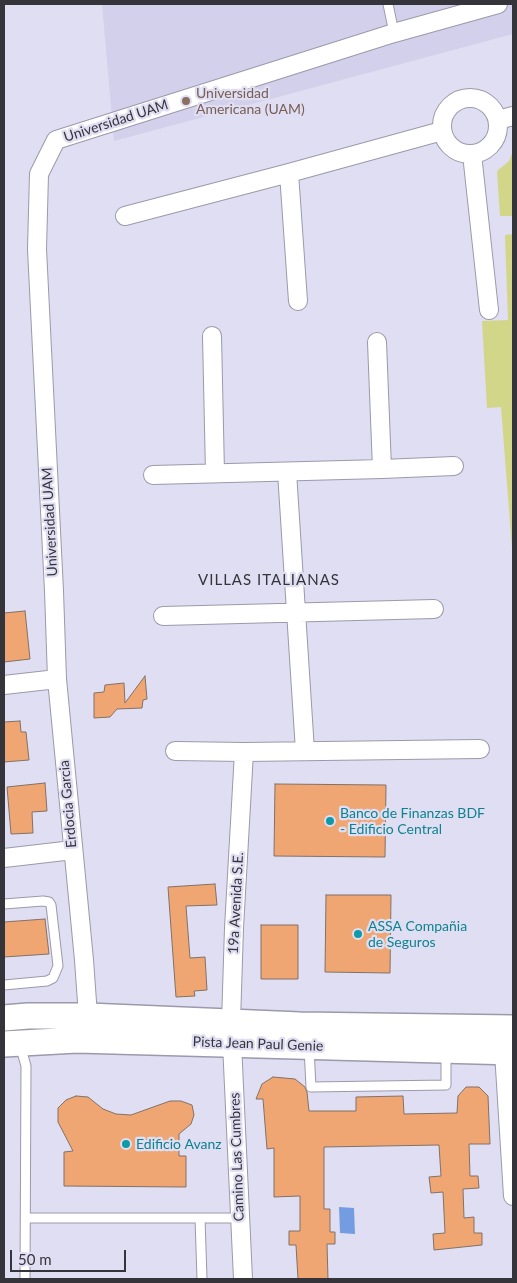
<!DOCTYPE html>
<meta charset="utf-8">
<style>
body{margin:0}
#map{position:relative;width:517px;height:1283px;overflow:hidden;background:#e0def2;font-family:Lato,sans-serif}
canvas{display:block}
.frame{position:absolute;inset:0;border:5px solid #35343b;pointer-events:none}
.scale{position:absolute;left:10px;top:1250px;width:116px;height:22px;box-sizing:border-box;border:2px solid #35343b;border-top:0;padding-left:6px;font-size:15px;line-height:18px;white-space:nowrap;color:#35343b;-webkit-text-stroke:4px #e0def2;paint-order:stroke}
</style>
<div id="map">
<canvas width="517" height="1283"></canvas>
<div class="frame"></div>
<div class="scale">50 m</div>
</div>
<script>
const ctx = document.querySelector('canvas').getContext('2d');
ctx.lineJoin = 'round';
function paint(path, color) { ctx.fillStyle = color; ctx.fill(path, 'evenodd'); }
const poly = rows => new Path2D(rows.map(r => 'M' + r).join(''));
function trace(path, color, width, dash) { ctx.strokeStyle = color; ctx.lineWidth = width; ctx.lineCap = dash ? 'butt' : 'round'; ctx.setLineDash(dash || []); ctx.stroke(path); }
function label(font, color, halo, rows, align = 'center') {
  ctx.font = font + ' Lato,sans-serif'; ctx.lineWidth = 4.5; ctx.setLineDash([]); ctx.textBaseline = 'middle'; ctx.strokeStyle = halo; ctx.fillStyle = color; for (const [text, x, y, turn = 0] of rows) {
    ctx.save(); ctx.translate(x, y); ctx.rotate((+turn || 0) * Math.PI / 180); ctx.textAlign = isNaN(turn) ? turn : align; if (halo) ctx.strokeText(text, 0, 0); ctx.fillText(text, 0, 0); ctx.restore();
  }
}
paint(poly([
 [102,4,513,4,513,34,114,141]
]), '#d2d0ea');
paint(poly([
 [513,151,513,216,500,216,497,171,509,161],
 [513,234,513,561,501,407,487,408,482,321,508,320,505,235]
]), '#d2d689');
paint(poly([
 [339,1207,354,1208,355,1234,340,1233]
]), '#749de1');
const building = poly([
 [25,611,30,659,4,662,4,613,25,611],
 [145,676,147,699,143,700,142,708,117,709,110,717,94,718,94,693,104,692,105,685,124,683,125,703,145,676],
 [20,721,21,732,26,732,29,760,4,762,4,722,20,721],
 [45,783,47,811,32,812,33,833,11,834,7,787,45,783],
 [275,784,386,785,385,857,274,856,275,784],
 [215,884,217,905,186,906,190,958,205,957,207,990,194,991,195,996,176,997,168,887,215,884],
 [326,895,391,895,390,973,325,972,326,895],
 [45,919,49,954,4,957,4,922,45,919],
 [261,925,298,925,298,979,261,979,261,925],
 [273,1077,295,1079,305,1087,307,1092,309,1111,356,1111,356,1097,403,1096,404,1114,457,1113,458,1096,466,1087,479,1087,488,1096,490,1144,469,1144,470,1176,478,1176,479,1188,463,1189,464,1218,474,1217,474,1233,482,1233,482,1245,434,1250,433,1234,445,1233,443,1192,431,1193,429,1177,441,1176,439,1145,324,1147,324,1209,330,1209,330,1232,335,1232,335,1244,327,1244,328,1279,298,1279,296,1245,289,1245,289,1231,300,1231,300,1196,274,1197,274,1148,267,1149,263,1099,256,1099,262,1084,273,1077],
 [76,1096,88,1097,103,1109,116,1114,131,1115,170,1101,181,1101,192,1105,194,1115,191,1124,179,1134,179,1156,186,1156,186,1187,64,1186,64,1152,73,1151,58,1122,58,1108,66,1100,76,1096]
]);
paint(building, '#f0a673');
trace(building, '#817166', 1);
const service = poly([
 [388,4,394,33],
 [4,904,43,901,49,902,51,905,58,966,53,978,47,981,4,985],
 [20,1045,26,1066,25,1279],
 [309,1048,311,1087,446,1085,446,1051],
 [26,1218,240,1218],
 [200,1218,202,1279]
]);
const minor = poly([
 '442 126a28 28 0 1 1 56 0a28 28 0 1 1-56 0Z',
 [498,120,513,116],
 [472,154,489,310],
 [289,173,298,301],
 [125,216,289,173,442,131],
 [212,336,215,473],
 [377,342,382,469],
 [287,472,305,751],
 [153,475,382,469,454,466],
 [163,616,434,609],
 [4,685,57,679],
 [175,751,244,752,480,749],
 [4,858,73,850],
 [88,1016,84,960,57,679,54,591,37,249,39,174,56,140,394,33,498,4],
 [504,1052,513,1196],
 [243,1279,231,1022,234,928,244,752]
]);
const secondary = poly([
 [4,1018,28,1016,88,1016,300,1025,513,1028],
 [4,1044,77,1040,513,1052]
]);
trace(service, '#9b99ab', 11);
trace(minor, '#9b99ab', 20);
trace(secondary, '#9b99ab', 28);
trace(service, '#fff', 9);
trace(minor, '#fff', 18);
trace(secondary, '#fff', 25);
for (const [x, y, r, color] of [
 [186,101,5,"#8d6e63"],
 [330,821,5,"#0f9aa8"],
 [358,934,5,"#0f9aa8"],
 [126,1144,5,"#0f9aa8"]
]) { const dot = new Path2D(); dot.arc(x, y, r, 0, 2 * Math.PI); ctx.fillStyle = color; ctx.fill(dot); trace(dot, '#e0def2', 2); }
label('14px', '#785e54', '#e0def2', [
 ["Universidad",196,93],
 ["Americana (UAM)",196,109]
], 'left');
label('14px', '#35343b', '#e0def2', [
 ["Universidad UAM",116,121,-18],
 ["Universidad UAM",50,522,-93],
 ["Erdocia Garcia",68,804,-95],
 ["19a Avenida S.E.",236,903,-87],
 ["Pista Jean Paul Genie",258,1044,2],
 ["Camino Las Cumbres",237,1157,-92]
]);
label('14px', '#0d838f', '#e0def2', [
 ["Banco de Finanzas BDF",340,813],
 ["- Edificio Central",340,829],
 ["ASSA Compañia",368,926],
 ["de Seguros",368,942],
 ["Edificio Avanz",136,1144]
], 'left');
ctx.letterSpacing = '1px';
label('15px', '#35343b', '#e0def2', [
 ["VILLAS ITALIANAS",269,580]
]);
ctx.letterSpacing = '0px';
</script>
